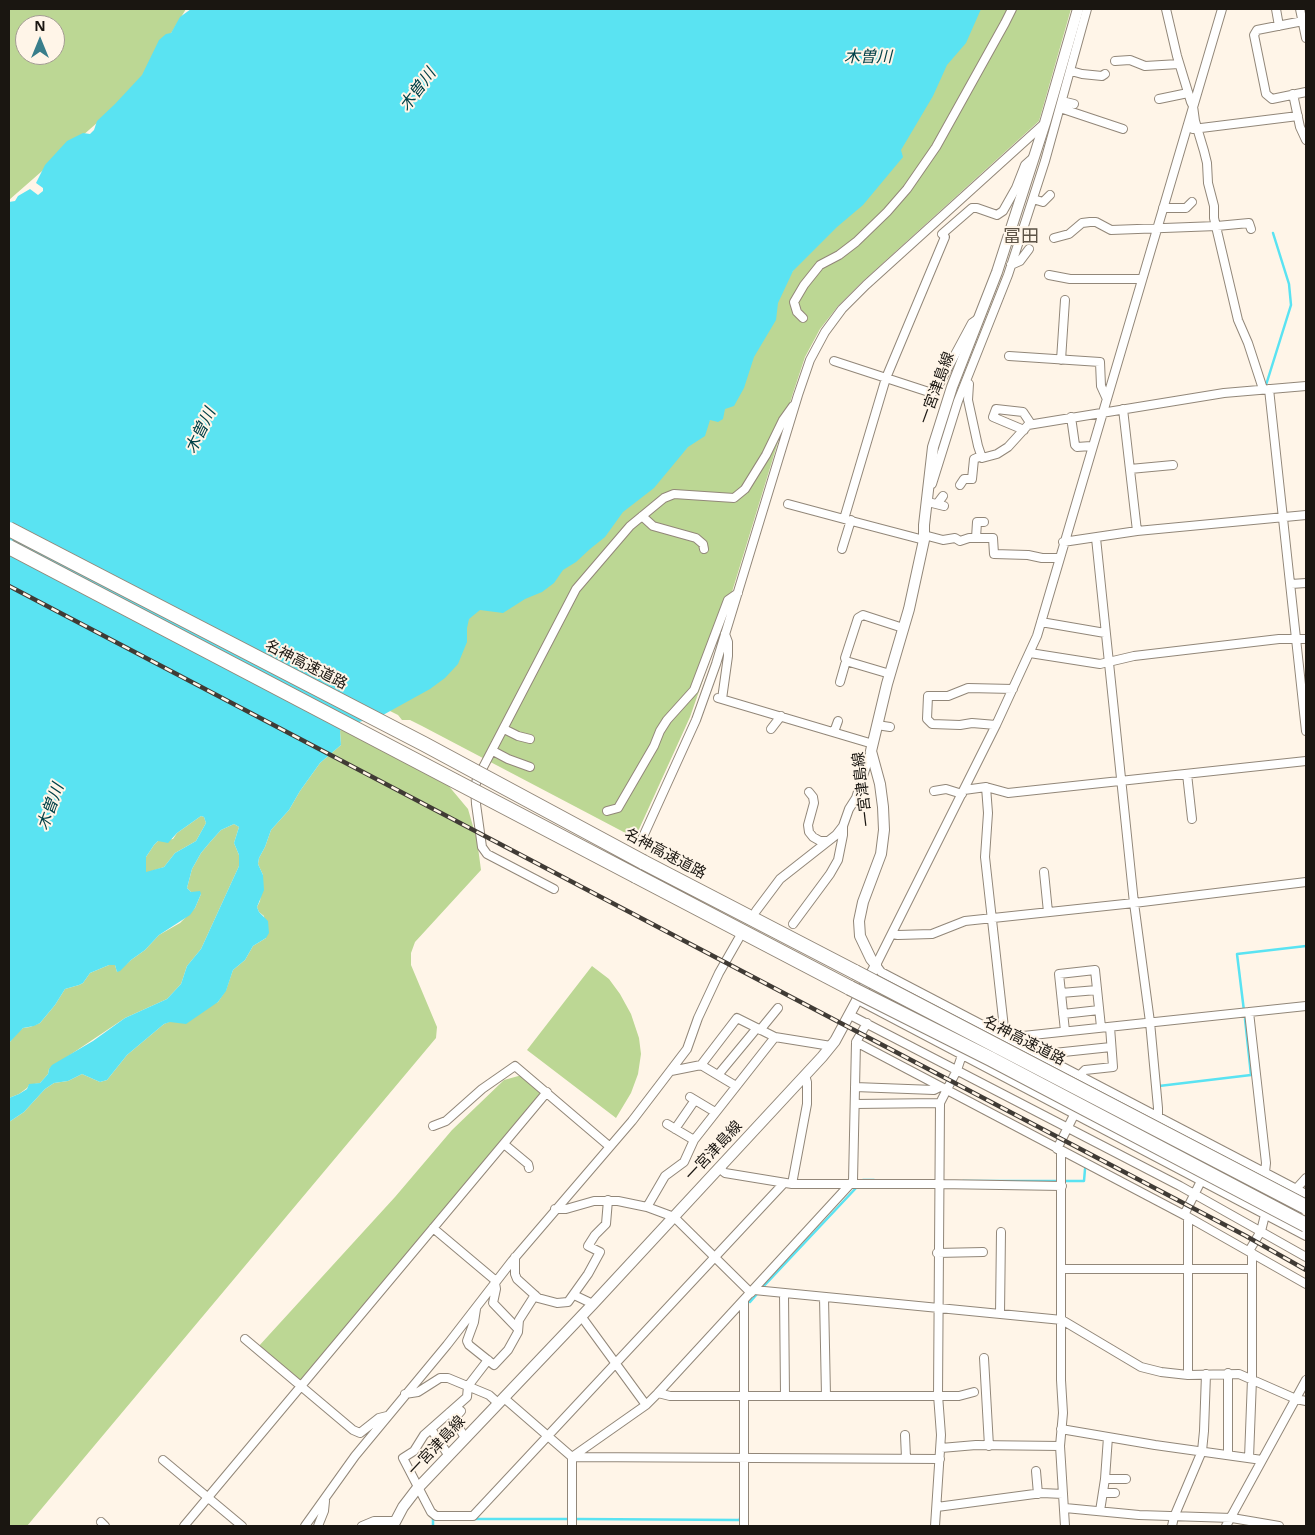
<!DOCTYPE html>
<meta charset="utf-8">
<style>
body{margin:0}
#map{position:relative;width:1315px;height:1535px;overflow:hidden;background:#fff5e8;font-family:"Open Sans",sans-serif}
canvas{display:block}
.frame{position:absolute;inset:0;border:10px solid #1a1611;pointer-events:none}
.north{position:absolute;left:15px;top:15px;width:50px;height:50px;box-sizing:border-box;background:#fff5e8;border:1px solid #a39c92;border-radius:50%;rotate:0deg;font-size:14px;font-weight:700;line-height:20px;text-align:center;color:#1a1611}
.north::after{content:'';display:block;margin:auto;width:18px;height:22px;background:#397e8b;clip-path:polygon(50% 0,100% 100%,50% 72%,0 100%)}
</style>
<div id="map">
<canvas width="1315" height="1535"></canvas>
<div class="frame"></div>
<div class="north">N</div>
</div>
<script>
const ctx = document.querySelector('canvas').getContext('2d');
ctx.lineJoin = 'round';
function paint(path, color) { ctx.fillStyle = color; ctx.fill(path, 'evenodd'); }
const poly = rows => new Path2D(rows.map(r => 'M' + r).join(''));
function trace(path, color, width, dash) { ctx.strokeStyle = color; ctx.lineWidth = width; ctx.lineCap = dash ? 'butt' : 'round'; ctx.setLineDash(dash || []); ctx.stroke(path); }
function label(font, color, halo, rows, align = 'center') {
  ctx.font = font + ' "Open Sans","Noto Sans JP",sans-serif'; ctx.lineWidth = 4; ctx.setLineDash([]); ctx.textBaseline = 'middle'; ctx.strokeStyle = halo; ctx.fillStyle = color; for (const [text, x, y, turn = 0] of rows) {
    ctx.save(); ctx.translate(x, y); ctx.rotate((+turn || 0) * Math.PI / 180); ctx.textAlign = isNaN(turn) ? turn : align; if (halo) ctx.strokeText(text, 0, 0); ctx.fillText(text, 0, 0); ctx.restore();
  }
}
paint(poly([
 [9,9,186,9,138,87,9,200],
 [25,25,55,25,55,55,25,55],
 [968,9,1071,9,1039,121,862,282,838,306,820,329,805,357,793,393,720,631,690,717,635,838,422,726,410,720,402,720,398,715,384,708,457,627,682,453,707,425,784,284],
 [342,727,442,778,468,809,477,840,481,870,415,942,411,953,411,965,437,1027,436,1038,27,1526,9,1526,9,1122,24,1112,45,1089,54,1083,68,1081,82,1074,100,1082,107,1080,127,1055,164,1024,218,1002,226,990,233,970,245,960,253,946,266,938,264,916,259,912,257,907,260,901,263,875,258,864,259,858,265,847,271,830,289,810,300,791,320,763,341,745,340,731],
 [201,816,204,817,206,823,196,841,175,853,164,867,146,873,146,857,154,845,158,841,173,839,177,833],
 [234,824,239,827,234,843,239,855,239,866,201,949,187,966,181,984,167,999,125,1018,49,1069,48,1074,40,1083,29,1085,27,1088,19,1094,9,1098,9,1043,18,1032,23,1028,30,1027,40,1023,55,1005,65,989,79,985,83,983,90,973,109,965,115,965,117,972,131,960,145,950,159,935,180,923,195,908,201,894,191,892,187,888,192,869,201,853,211,841,221,830],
 [592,966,609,979,620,994,631,1014,639,1038,641,1054,638,1074,631,1093,616,1118,527,1050],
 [522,1075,544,1093,300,1383,258,1347,395,1197,452,1130,504,1080]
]), '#bcd794');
paint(poly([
 [191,9,981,9,966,43,947,65,933,96,901,150,903,157,863,205,837,227,793,271,778,303,776,320,754,357,744,388,734,406,725,409,723,419,718,422,710,420,705,436,688,447,654,488,623,512,605,537,590,549,576,562,563,570,554,583,542,592,525,599,503,613,480,610,469,619,467,628,467,642,458,664,445,678,430,689,383,715,342,727,340,731,341,745,320,763,300,791,289,810,271,830,265,847,259,858,258,864,263,875,264,890,257,907,259,912,268,921,269,933,266,938,253,946,245,960,233,970,226,991,218,1002,186,1024,170,1022,164,1024,127,1055,107,1080,100,1082,82,1074,68,1081,54,1083,45,1089,24,1112,9,1122,9,1098,19,1094,27,1089,29,1084,40,1083,48,1074,49,1069,52,1065,93,1041,125,1018,167,999,181,984,187,966,201,949,239,866,239,855,234,843,239,827,234,824,221,830,211,841,201,853,192,869,187,888,191,892,200,891,201,894,195,908,190,915,159,935,145,950,131,960,120,971,117,972,115,965,109,965,90,973,83,983,79,985,65,989,55,1005,40,1023,34,1026,23,1028,9,1043,9,202,15,201,18,196,30,189,38,195,43,191,43,188,36,183,45,165,67,141,83,133,90,134,94,130,97,121,115,104,142,75,159,40,166,34,171,33,180,17],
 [201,816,204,817,206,823,196,841,175,853,164,867,146,872,146,857,154,845,158,841,168,843,177,833]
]), '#5ae3f2');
trace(poly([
 [1266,385,1291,305,1289,284,1273,233],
 [1244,1011,1237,954,1306,946],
 [1159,1086,1251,1075,1245,1019],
 [863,1180,874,1180],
 [963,1181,1059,1181],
 [1065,1181,1084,1181,1085,1169],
 [763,1287,856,1188],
 [750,1302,757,1294],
 [473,1519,569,1519],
 [576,1519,740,1520,740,1518],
 [433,1526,433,1519,435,1519]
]), '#5ae3f2', 2.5);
const street = poly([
 [1166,9,1177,56,1191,102,1193,106,1195,121,1204,151,1207,163,1208,183,1214,206,1214,218,1238,320,1248,343,1263,389],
 [1222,9,1037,636,996,725,876,965,881,972,1306,1194],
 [1276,9,1279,26],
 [1300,9,1306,38],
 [1303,21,1257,30,1254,35,1266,94,1272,99,1306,92],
 [1115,61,1130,60,1145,66,1179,64],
 [1071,71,1082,74,1102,76,1105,74],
 [1293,94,1300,127,1306,140],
 [1159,99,1188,93],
 [1062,101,1074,104],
 [1060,108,1123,129],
 [1193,129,1298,116],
 [1033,199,1043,202,1050,195],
 [1163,208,1186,208,1192,202],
 [1054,238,1069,234,1082,223,1090,222,1096,222,1111,230,1217,226,1249,223,1251,229],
 [1011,265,1020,261,1029,249],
 [1049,275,1070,279,1141,279],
 [803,318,797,312,794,302,804,285,820,265,839,255,856,242,887,212,907,189,936,147,1005,23,1012,9],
 [1009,356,1100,362,1101,386,1106,397],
 [1061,360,1065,300],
 [834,361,932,393,936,390,972,323,979,318],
 [969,384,968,400,978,446,982,458,997,454,1008,447,1028,425,1224,393,1306,386],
 [1269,389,1306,731],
 [1123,409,1137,531],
 [1071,417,1075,445,1077,447,1091,446],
 [1024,430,993,417,996,409,1023,412,1031,424],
 [1130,469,1173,465],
 [932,484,958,401,1008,275,1024,226,1045,161,1087,9],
 [960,485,964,479,972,479,974,459,981,456],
 [928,502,944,506],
 [788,504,844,519],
 [937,504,943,496],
 [642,516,653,526,696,538,703,544,704,549],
 [924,535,943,540,955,538,960,541,969,538,993,538,994,554,1028,555,1042,558,1059,558],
 [976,538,977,522,984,522],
 [1096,538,1134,903,1150,1022,1158,1108,1158,1115],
 [924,540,844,519,886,378,945,237,942,234,972,208,977,208,997,215,1003,211,1016,188,1025,165,1034,157],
 [1063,542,1137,531,1306,515],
 [842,549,851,520],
 [1291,584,1306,583],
 [1041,622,1105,633],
 [1030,653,1100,664,1134,656,1279,639,1306,639],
 [890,674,846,661,845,658,858,618,863,615,903,628],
 [840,682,846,661],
 [718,698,873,744],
 [722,699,728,656,728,642,725,634],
 [877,725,890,727],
 [996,725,972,723,960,725,932,724,927,719,928,696,948,696,968,688,1013,689],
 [504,729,518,736,530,739],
 [771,729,781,716],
 [834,732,838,721],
 [493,751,508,759,530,767],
 [1187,774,1192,819],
 [986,787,988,813,985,857,1004,1028,1003,1035],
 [964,790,986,787,1008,793,1306,761],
 [934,791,946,789,962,794],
 [809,792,813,797,814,803,808,825,809,832,813,837,820,841,828,841],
 [607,811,618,808,654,746,660,731,667,720,694,690,728,600,738,593],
 [642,839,696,720,716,664,798,395,810,360,825,332,842,309,866,285,1045,123],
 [1044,872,1048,912],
 [554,889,487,854,482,847,476,804,475,787,477,779,576,589,630,526,664,498,674,494,734,498,745,489,766,455,783,420,793,406],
 [756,911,780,879,836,835,843,826,849,809,856,798,871,751],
 [793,924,830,874,838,860,843,835,843,826],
 [892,934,898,935,932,934,965,921,1134,903,1306,882],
 [1061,993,1097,990],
 [858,1000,1306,1236],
 [1249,1012,1266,1163,1265,1172],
 [1063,1014,1099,1010],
 [850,1015,1180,1186,1306,1257],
 [760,1030,778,1008],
 [1065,1031,1059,974,1095,970,1101,1027],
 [775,1037,831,1046],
 [856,1042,867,1023],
 [1016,1042,1023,1036,1306,1006],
 [1048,1059,1054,1053,1111,1047],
 [671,1071,701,1065,736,1086],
 [718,1075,757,1028],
 [1080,1075,1085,1070,1113,1067,1110,1027],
 [855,1087,934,1090,940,1087],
 [690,1097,715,1112],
 [855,1104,940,1103],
 [667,1124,694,1140],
 [433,1126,446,1121,482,1089,515,1066,609,1146],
 [675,1129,695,1100],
 [504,1144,528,1164,529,1168],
 [1057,1149,1076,1111],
 [1061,1151,1061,1380,1063,1413,1060,1446,1065,1526],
 [719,1168,725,1173,792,1184,939,1184,1062,1186],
 [792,1184,807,1104,807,1082,805,1075],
 [1296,1189,1306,1178],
 [647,1207,665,1176,684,1162,694,1140,775,1037,737,1018,701,1065],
 [555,1209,566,1209,594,1201,618,1201,647,1207,674,1217,751,1293],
 [1184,1215,1202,1179],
 [433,1228,496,1281],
 [1249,1251,1261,1231,1265,1215],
 [937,1253,983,1252],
 [515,1257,515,1274,517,1279,538,1298,557,1303,568,1302,588,1274,600,1252,588,1246,595,1235,606,1224,608,1200],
 [1062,1269,1252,1269],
 [495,1283,496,1289,493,1303,517,1328],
 [754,1290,1062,1320,1141,1367,1161,1372,1188,1375,1239,1374,1296,1399,1306,1401],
 [784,1294,785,1395],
 [574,1295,593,1304],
 [824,1297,826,1396],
 [744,1300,744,1526],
 [476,1309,474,1322,467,1341,469,1345,494,1365,508,1350,518,1332,519,1320,535,1295],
 [1000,1314,1001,1232],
 [581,1316,646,1405],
 [245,1339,353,1430,360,1433,379,1418,387,1416],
 [984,1358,989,1446],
 [488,1360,468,1386,467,1397,424,1435,414,1451,403,1458,431,1512,436,1516,473,1516,784,1183],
 [1228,1373,1228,1455],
 [1188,1375,1188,1217],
 [658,1393,670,1396,959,1396,974,1392],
 [405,1394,418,1392,440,1378,448,1378,489,1395,498,1403],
 [504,1398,572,1457,940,1459],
 [450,1412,465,1438],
 [454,1419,461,1411],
 [431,1429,449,1456],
 [1061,1429,1155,1445,1262,1460],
 [905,1435,906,1458],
 [941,1448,976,1445,1060,1446],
 [1249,1458,1252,1379,1252,1253],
 [163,1460,242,1526],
 [1036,1471,1038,1494],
 [1105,1479,1126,1479],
 [1104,1493,1115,1493],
 [937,1507,1042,1493,1063,1494],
 [1065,1508,1139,1515,1232,1518,1279,1526],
 [1100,1511,1105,1479,1108,1437],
 [101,1522,105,1526],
 [184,1526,547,1092],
 [305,1526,355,1456,447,1345,512,1261,632,1121,687,1049,698,1018,719,973,739,938],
 [318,1526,324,1511,325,1501],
 [362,1526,374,1521,395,1521],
 [572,1526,572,1457,646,1405,658,1393,853,1181,856,1042,1188,1217,1306,1284],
 [935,1526,941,1435,938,1395,940,1103,957,1070,962,1055],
 [1172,1526,1174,1517,1202,1451,1204,1431,1206,1374],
 [1226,1526,1306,1380]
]);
const secondary = poly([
 [393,1526,403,1507,416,1490,593,1304,822,1057,835,1041,876,965,871,959,860,936,859,921,863,902,881,854,884,830,883,807,880,784,871,751,887,684,909,609,924,540,924,525,933,447,952,387,997,272,1045,123,1078,9]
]);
const highway = poly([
 [643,862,855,972],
 [636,876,850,988]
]);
trace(street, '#928779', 10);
trace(secondary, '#928779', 12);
trace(highway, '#928779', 16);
trace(street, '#fff', 8);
trace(secondary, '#fff', 10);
trace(highway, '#fff', 14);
const rail = poly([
 [9,586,1246,1236,1306,1270]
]);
trace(rail, '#403b35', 4.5);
trace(rail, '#fff5e8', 2.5, [8]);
const highwayBridge = poly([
 [9,529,424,744,643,862],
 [9,547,636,876],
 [855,972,1306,1207],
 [850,988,991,1059,1306,1225]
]);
trace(highwayBridge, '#928779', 16, []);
trace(highwayBridge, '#fff', 14);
label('15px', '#1a1611', '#fff5e8', [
 ["一宮津島線",937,388,-70],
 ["名神高速道路",306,665,27],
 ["一宮津島線",863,789,-97],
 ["名神高速道路",665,854,28],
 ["名神高速道路",1024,1041,27],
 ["一宮津島線",714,1151,-47],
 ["一宮津島線",437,1446,-47]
]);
label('italic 16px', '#004047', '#fff5e8', [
 ["木曽川",868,57],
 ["木曽川",418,90,-53],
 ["木曽川",201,431,-64],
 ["木曽川",51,807,-70]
]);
label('18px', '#5d5346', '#fff5e8', [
 ["冨田",1021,237]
]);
</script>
